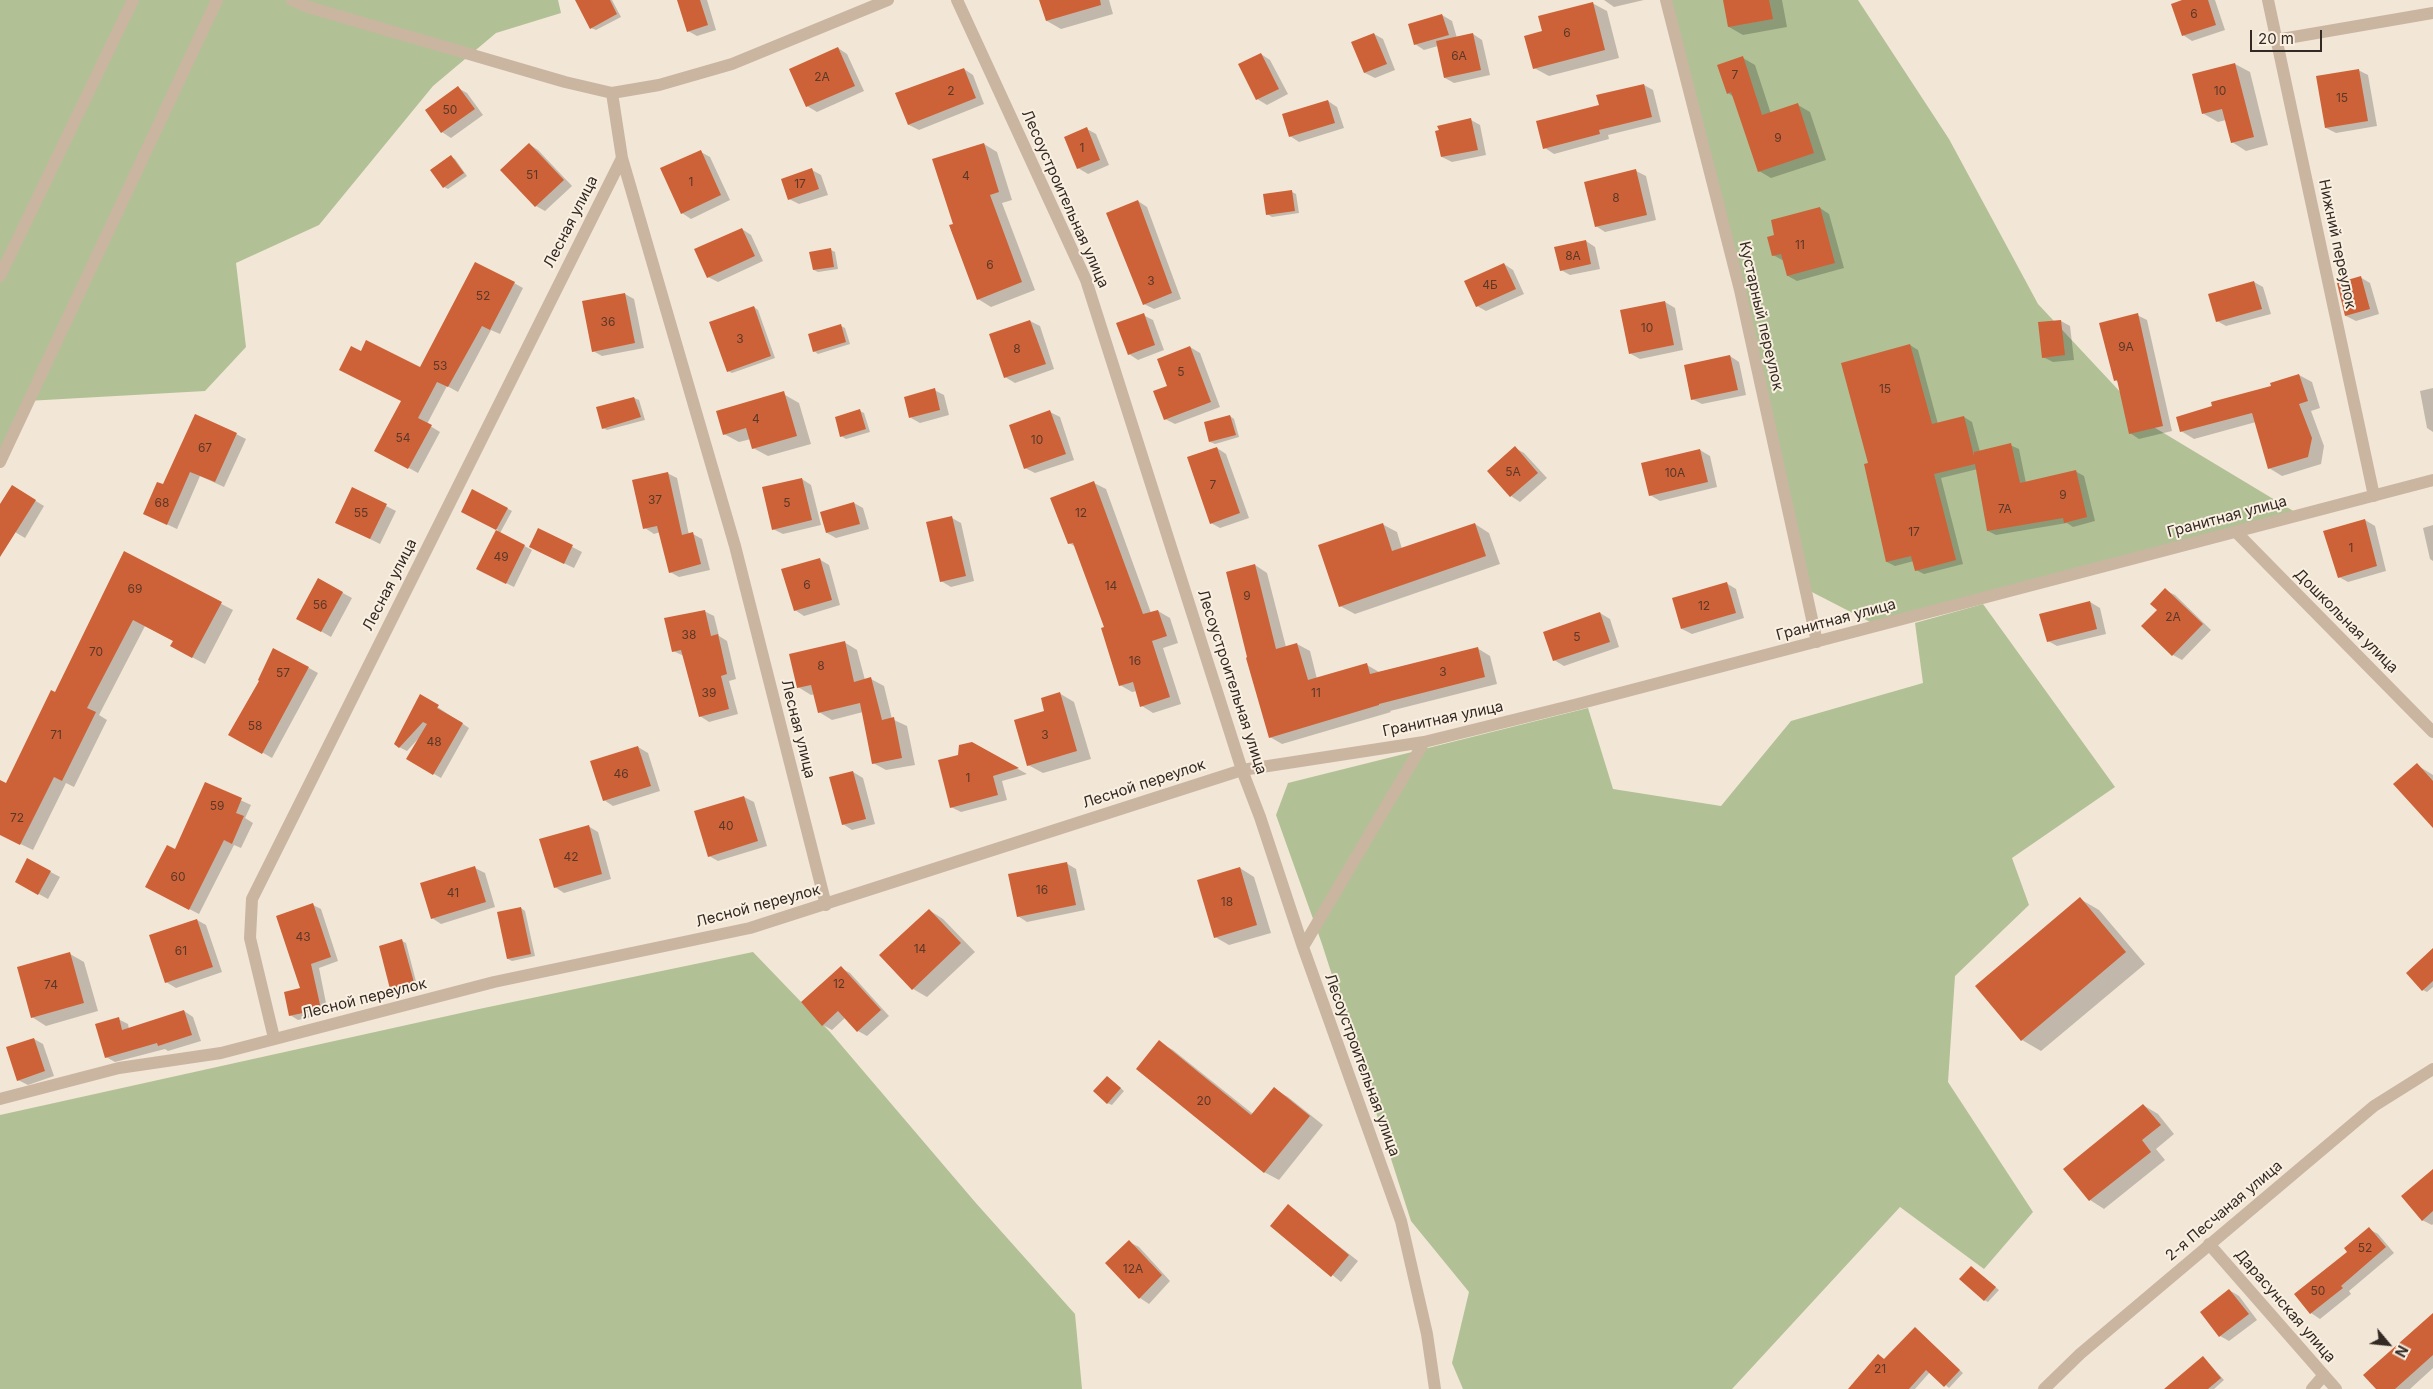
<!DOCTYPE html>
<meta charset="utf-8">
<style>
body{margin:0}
#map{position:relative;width:2433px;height:1389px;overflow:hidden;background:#f2e6d6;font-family:Inter,sans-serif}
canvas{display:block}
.north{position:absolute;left:2363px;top:1319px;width:50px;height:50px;-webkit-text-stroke:4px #faf0e2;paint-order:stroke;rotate:118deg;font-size:14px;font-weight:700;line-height:20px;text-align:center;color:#342a24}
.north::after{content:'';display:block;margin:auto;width:18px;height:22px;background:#342a24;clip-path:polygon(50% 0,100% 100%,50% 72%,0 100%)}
.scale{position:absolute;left:2250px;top:30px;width:72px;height:22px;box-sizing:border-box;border:2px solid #342a24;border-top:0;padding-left:6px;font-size:15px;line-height:18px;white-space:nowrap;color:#342a24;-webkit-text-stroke:4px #faf0e2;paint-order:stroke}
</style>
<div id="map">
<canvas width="2433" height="1389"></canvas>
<div class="north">N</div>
<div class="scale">20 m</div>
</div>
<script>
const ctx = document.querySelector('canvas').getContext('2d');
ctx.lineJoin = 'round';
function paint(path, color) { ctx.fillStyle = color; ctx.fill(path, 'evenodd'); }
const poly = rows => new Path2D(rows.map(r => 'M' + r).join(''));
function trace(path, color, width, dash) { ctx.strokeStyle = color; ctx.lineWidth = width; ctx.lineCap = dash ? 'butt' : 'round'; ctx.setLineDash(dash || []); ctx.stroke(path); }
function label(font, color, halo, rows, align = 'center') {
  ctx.font = font + ' Inter,sans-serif'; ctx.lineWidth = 4; ctx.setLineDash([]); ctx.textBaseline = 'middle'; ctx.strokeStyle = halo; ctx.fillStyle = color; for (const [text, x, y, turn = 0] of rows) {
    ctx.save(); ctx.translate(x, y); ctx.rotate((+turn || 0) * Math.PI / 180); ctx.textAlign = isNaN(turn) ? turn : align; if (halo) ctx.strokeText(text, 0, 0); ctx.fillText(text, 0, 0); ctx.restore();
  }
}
paint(poly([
 [0,0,558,0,561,13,496,33,433,86,319,225,236,263,246,347,205,391,27,401,0,455],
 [1666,0,1858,0,1949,139,2038,304,2152,426,2300,515,1878,626,1806,589],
 [1983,604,2115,787,2012,858,2029,905,1955,976,1948,1082,2033,1212,1984,1269,1900,1207,1732,1389,1463,1389,1452,1363,1469,1292,1411,1221,1322,944,1276,815,1288,783,1588,708,1613,789,1721,806,1791,721,1923,683,1915,623],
 [753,952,830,1032,975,1202,1075,1314,1082,1389,0,1389,0,1115,479,1009]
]), '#b1c195');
paint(poly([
 [577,0,612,0,621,17,596,30,591,28],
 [678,0,707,0,716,30,697,36,688,31],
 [1041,0,1109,0,1113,14,1061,29,1047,21],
 [1604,0,1644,0,1614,7],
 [1724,0,1782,0,1787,27,1743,35,1729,27],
 [2186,0,2215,0,2225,30,2192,41,2183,35],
 [1592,3,1607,11,1619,58,1549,76,1534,68,1544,32],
 [1442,15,1452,21,1457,38,1473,34,1482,40,1490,75,1454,83,1445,78,1438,46,1424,50,1415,44],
 [1374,34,1383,39,1395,70,1375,78,1365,73,1353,42],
 [838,48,847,54,864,91,817,112,807,106],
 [1261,54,1270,60,1288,94,1267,105,1257,99],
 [1743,58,1755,65,1771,114,1798,105,1810,112,1826,160,1771,178,1759,171,1734,97,1728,93],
 [2235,64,2250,72,2268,145,2246,151,2232,142,2226,120,2218,122,2204,114,2194,75],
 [964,69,973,75,984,104,919,130,909,125,897,94],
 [2358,70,2368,75,2377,126,2336,133,2326,128],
 [1644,85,1653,90,1661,122,1608,135,1609,139,1554,154,1545,148,1600,106],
 [458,88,467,93,483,115,451,138,442,132,426,110],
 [1328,101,1337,107,1344,128,1299,142,1290,136],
 [1471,120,1480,125,1486,155,1452,162,1442,157],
 [1087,129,1096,134,1109,165,1088,174,1078,168],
 [529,144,538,150,572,186,545,211,536,206],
 [984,144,997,152,1012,200,1002,203,1035,290,991,307,978,299,955,225],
 [701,152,710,157,730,200,691,219,682,213],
 [451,157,455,159,467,176,448,189,444,187],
 [812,170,821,175,828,195,799,204,789,199],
 [1636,171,1646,176,1656,220,1605,232,1596,226],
 [1292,192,1296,194,1299,213,1272,217,1267,214],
 [1138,201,1147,207,1181,299,1154,309,1144,304],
 [1820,208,1829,214,1844,268,1797,281,1788,276,1784,261,1773,255,1776,235],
 [742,229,751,235,763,261,718,282,708,277],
 [1586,241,1595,247,1600,269,1570,275,1561,270],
 [831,250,835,252,838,269,818,272,814,270],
 [1504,264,1513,270,1524,294,1486,311,1477,306],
 [2360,277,2370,283,2379,314,2356,321,2346,316,2338,284],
 [2254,282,2263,287,2271,314,2226,326,2217,321],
 [514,283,523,288,500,334,491,330,458,392,447,386,427,424,440,432,418,473,376,450,403,401,362,352,421,369],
 [625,294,634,299,644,348,602,356,593,351],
 [1665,302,1675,308,1683,350,1640,359,1631,354],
 [754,307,758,310,775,358,732,373,728,371],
 [1143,315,1153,320,1164,350,1138,360,1129,354],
 [2137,315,2147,320,2172,431,2139,439,2130,433,2118,382,2115,380],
 [1030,321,1040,326,1054,369,1015,383,1005,377],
 [2061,321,2070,326,2074,360,2053,362,2043,357],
 [841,326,845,328,850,344,818,354,814,351],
 [1910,345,1918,350,1938,424,1964,417,1972,422,1980,452,2010,445,2019,449,2026,483,2075,471,2084,476,2095,521,2073,527,2067,523,1996,535,1988,531,1978,469,1941,478,1963,564,1924,574,1916,570,1914,561,1895,566,1887,562,1870,464],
 [1190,347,1200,353,1220,407,1175,424,1165,419,1168,386],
 [1730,356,1739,362,1746,395,1702,404,1692,399],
 [2299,375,2312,382,2320,408,2311,411,2324,446,2321,464,2282,476,2269,468,2256,422,2194,439,2181,431],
 [2433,388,2433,432,2427,428,2420,391],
 [934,390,944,395,949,415,920,423,911,418],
 [785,395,799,403,811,444,768,456,753,448,751,439,739,442,724,434],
 [634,398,639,400,645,420,607,430,603,428],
 [860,411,864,413,870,432,846,439,841,436],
 [1050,412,1060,417,1074,460,1035,473,1025,468],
 [1230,416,1234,419,1239,437,1215,444,1210,442],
 [236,434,246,439,224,487,200,476,177,529,145,514,164,486],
 [1217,448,1226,454,1249,518,1220,528,1211,523],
 [1515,448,1524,453,1547,478,1520,502,1511,496,1489,471],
 [1700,450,1710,456,1717,487,1660,501,1650,495],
 [667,473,677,478,689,535,693,534,702,539,710,570,679,577,670,572,660,532,654,534,645,528],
 [802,479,811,485,821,525,783,534,773,529],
 [1094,483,1106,489,1151,613,1158,611,1170,618,1178,643,1163,648,1181,704,1153,713,1142,706,1137,691,1132,692,1120,685,1106,628,1076,547,1069,543],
 [353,489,396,511,380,544,346,527],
 [473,491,512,511,500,533,532,550,514,587,478,569,498,530,462,511],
 [21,492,44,506,25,538,0,523,0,506],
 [854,503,863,508,869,529,836,538,827,533],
 [952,518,961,523,974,581,951,587,941,581],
 [2365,520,2375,526,2386,571,2348,582,2339,577],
 [1382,524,1397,532,1402,549,1475,524,1489,533,1500,564,1355,614,1340,606],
 [2433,525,2433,561,2430,559,2423,528],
 [539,530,582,552,574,568,540,552],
 [124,553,233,610,205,664,184,653,174,641,145,626,99,715,107,720,74,787,66,783,33,850,0,834,0,781,6,784,55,694],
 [819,559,829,565,840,605,804,616,795,610],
 [1255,565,1267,573,1286,647,1297,644,1310,651,1317,679,1367,665,1379,672,1477,648,1490,656,1497,684,1390,711,1391,712,1282,744,1270,737],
 [319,580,352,598,331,637,298,618],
 [1726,583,1736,589,1744,618,1692,634,1682,629],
 [2165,590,2175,595,2211,630,2182,660,2173,655],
 [2090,602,2100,608,2106,634,2057,646,2048,641],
 [704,611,714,616,719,636,727,641,736,679,729,681,738,714,709,722,700,716,684,656,673,651],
 [1600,613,1610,619,1619,647,1564,666,1554,660],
 [844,642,857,650,865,680,871,679,884,686,892,719,907,726,915,765,886,770,873,763,863,712,832,720,819,712,815,694,811,695,798,687],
 [309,668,318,673,272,758,230,734],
 [1059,693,1074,702,1091,759,1043,773,1028,765,1046,711],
 [421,696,469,728,441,778,408,759,419,738,407,751,399,747],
 [972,743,1027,774,1002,781,1007,800,961,812,951,807,959,756],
 [638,747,648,753,660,791,613,806,604,800],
 [2417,765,2433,775,2433,826],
 [853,772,863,778,875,824,852,830,843,824],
 [206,784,251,805,245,818,253,823,241,848,234,845,199,914,156,892],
 [744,797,754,802,767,846,718,861,709,856],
 [588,826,598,832,611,879,564,893,555,887],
 [28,860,60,877,48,899,26,887],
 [1066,863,1076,869,1085,910,1027,922,1018,916],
 [475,868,485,873,495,907,441,924,432,918],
 [1240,868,1254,877,1271,933,1229,945,1215,937],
 [2080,899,2099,910,2145,964,2041,1051,2022,1040],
 [313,905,321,909,338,961,319,968,328,1013,298,1020,290,1015,302,989],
 [521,908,525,911,535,956,512,961,508,959],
 [929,910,943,919,975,952,927,997,913,989],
 [197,920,206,925,222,972,176,988,166,982],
 [402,941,406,943,418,989,396,994,392,992],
 [70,954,84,962,98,1011,46,1026,32,1017],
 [2433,963,2433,987,2427,992,2423,990],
 [841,968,850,973,889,1016,867,1036,858,1031,846,1017,832,1030,823,1025],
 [184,1011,193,1017,201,1041,168,1051,165,1049,115,1062,106,1057,118,1019,128,1024,129,1029],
 [34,1039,43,1044,54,1076,28,1085,18,1080],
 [1159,1042,1173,1050,1253,1114,1274,1089,1288,1097,1323,1125,1279,1180,1264,1172],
 [1108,1077,1124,1091,1112,1105,1107,1103],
 [2143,1105,2158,1114,2174,1134,2156,1149,2165,1160,2104,1209,2090,1200,2065,1169],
 [2433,1172,2433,1224,2432,1225,2422,1220],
 [1288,1206,1358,1261,1341,1282,1272,1226],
 [2369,1229,2378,1234,2394,1253,2349,1291,2351,1294,2320,1319,2311,1313,2349,1252],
 [1129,1242,1139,1247,1170,1281,1149,1304,1140,1298,1107,1263],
 [1971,1267,1999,1290,1988,1302,1984,1300],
 [2229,1290,2239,1296,2257,1320,2229,1341,2220,1336],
 [2433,1317,2433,1368,2410,1389,2377,1389],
 [1916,1329,1963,1373,1949,1388,1930,1372,1915,1389,1855,1389],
 [2203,1357,2224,1380,2214,1389,2174,1389]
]), '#0003');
paint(poly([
 [575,0,610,0,617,14,590,29],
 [677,0,700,0,708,25,687,32],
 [1039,0,1100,0,1101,5,1046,21],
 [1723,0,1769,0,1773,19,1728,27],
 [2182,0,2208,0,2216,25,2182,36,2171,4],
 [1593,2,1605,50,1533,69,1524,36,1542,31,1538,16],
 [1442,14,1449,35,1414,45,1408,24],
 [1374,33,1387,64,1364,73,1351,42],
 [1473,33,1481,70,1444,78,1436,41],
 [838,47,855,86,806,107,789,69],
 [1261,53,1279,89,1256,100,1238,64],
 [1743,56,1762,115,1798,103,1814,153,1758,172,1731,92,1727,94,1717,65],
 [2235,63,2254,137,2231,143,2222,109,2202,114,2192,74],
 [964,68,976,98,908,125,895,93],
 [2359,69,2368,121,2325,128,2316,76],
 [1644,84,1652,117,1599,130,1600,134,1543,149,1536,121,1599,105,1596,95],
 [458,86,475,109,441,133,425,110],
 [1328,100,1335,123,1289,137,1282,114],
 [1471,118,1478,150,1441,157,1435,131,1439,130,1437,126],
 [1087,127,1100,160,1077,169,1064,137],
 [529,143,564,180,535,207,500,170],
 [984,143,999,192,990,195,1022,282,977,300,949,225,953,224,932,159],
 [701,150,721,195,681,214,660,168],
 [451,155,464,173,443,188,430,170],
 [812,168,819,189,788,200,781,179],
 [1636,169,1647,215,1595,227,1584,182],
 [1292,190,1295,211,1266,215,1263,194],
 [1138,200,1172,293,1143,305,1106,213],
 [1820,207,1835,263,1787,276,1781,254,1772,256,1767,237,1774,235,1771,220],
 [742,228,755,256,707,278,694,249],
 [1586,240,1591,264,1560,271,1554,247],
 [831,248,834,267,813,270,809,252],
 [475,262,515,282,490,330,482,326,448,387,437,382,418,418,432,425,408,469,374,451,401,401,339,370,351,346,361,351,366,340,420,367],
 [1504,263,1516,289,1476,307,1464,281],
 [2361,276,2370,309,2345,316,2337,283],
 [2254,281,2262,309,2216,322,2208,294],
 [625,293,635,343,592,352,582,301],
 [1665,301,1674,345,1629,354,1620,310],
 [754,306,771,356,727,372,709,322],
 [1144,313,1155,345,1128,355,1116,323],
 [2138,313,2163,426,2129,434,2117,380,2114,381,2099,323],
 [1030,320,1046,364,1004,378,989,334],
 [2061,320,2065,355,2042,358,2038,322],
 [841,324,846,342,813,352,808,334],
 [1910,344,1932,424,1964,416,1974,456,1974,452,2011,443,2020,483,2076,470,2087,517,2064,523,2063,518,1987,531,1975,464,1934,474,1956,560,1915,571,1911,556,1886,562,1864,464,1868,463,1841,363],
 [1190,346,1211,402,1164,420,1153,391,1167,386,1157,359],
 [1730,355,1738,390,1691,400,1684,365],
 [2299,374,2308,401,2299,404,2312,438,2308,457,2268,469,2252,413,2180,432,2176,417,2212,406,2211,402,2271,386,2270,383],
 [935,388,940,410,909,418,904,397],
 [784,391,797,436,752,449,746,428,723,435,716,411],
 [634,397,641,417,602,429,596,407],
 [860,409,866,429,840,437,835,417],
 [1050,410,1066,454,1024,469,1009,425],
 [195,414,237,433,215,482,190,472,167,525,143,514,157,482,163,484],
 [1230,415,1236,435,1209,442,1204,422],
 [1515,446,1538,473,1510,497,1487,471],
 [1217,447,1240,513,1210,524,1187,457],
 [1700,449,1708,482,1649,496,1641,463],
 [668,472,682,535,693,532,701,564,669,573,657,526,643,529,632,480],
 [802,478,812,520,772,530,762,487],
 [1094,481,1143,614,1158,610,1167,636,1152,641,1170,697,1140,707,1133,682,1119,686,1101,628,1104,627,1073,543,1068,544,1050,498],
 [12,485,36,500,0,557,0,504],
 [352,487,387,504,370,539,335,523],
 [472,489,508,508,496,530,461,512],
 [854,502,860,524,826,533,820,512],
 [952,516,966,576,940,582,926,522],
 [2365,519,2377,566,2338,578,2323,531],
 [1383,523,1392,551,1475,523,1486,556,1339,607,1318,545],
 [538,528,573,545,564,564,529,547],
 [496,530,525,545,506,584,476,569],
 [124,551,222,602,192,658,170,646,173,641,133,620,87,708,96,712,62,781,54,777,20,845,0,835,0,780,6,783,51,690,55,692],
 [820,558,832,600,794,611,781,569],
 [1255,564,1276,649,1297,643,1308,680,1367,663,1370,674,1478,647,1485,677,1379,704,1379,705,1269,738,1246,658,1247,657,1226,572],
 [318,578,343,592,321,632,296,619],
 [1727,582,1736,613,1681,629,1672,598],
 [2165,588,2203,624,2172,656,2141,626,2157,610,2150,604],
 [2090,601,2097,629,2047,642,2039,614],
 [705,610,711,636,718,634,727,674,721,676,729,709,699,717,681,650,672,652,664,618],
 [1600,612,1610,642,1553,661,1543,632],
 [845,641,854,682,871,677,882,720,894,717,902,758,872,764,860,703,818,713,811,685,797,688,789,654],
 [273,648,309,667,262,754,228,735,259,681,258,680],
 [1060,692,1077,751,1027,766,1014,720,1044,711,1041,698],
 [420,694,439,705,437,708,463,723,433,775,406,759,427,724,423,722,399,748,394,744],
 [972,742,1019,768,993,776,998,795,950,808,938,760,958,755,959,745],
 [638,746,651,786,603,801,590,761],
 [2417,763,2433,781,2433,828,2393,784],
 [853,771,866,819,842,825,829,777],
 [205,782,242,798,236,813,244,816,232,844,224,840,189,910,145,887,167,845,175,849],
 [744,796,758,841,708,857,694,811],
 [589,825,602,874,554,888,539,839],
 [27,858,51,871,38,895,15,882],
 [1067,862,1076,905,1017,917,1008,874],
 [475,866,486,902,431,919,420,883],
 [1240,867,1257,925,1214,938,1197,880],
 [2080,897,2126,952,2021,1041,1975,986],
 [313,903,331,957,311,964,321,1009,289,1016,284,992,300,988,276,916],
 [521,907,531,954,507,959,497,912],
 [929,909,961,943,912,990,879,955],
 [197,919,213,967,165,983,149,935],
 [402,939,415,986,391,993,379,946],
 [2433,948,2433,981,2422,991,2406,973],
 [70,952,84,1003,31,1018,17,967],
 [841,966,881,1010,857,1032,838,1011,822,1026,801,1002],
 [184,1010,192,1035,158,1046,157,1043,105,1058,95,1024,119,1017,122,1030],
 [34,1038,45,1071,17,1081,6,1047],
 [1159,1040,1251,1115,1274,1087,1310,1116,1264,1173,1136,1069],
 [1107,1076,1121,1088,1107,1104,1093,1091],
 [2143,1104,2161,1125,2142,1140,2151,1152,2089,1201,2063,1169],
 [2433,1169,2433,1211,2422,1221,2401,1196],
 [1288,1204,1349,1255,1331,1277,1270,1226],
 [2369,1227,2386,1247,2341,1286,2343,1288,2310,1314,2294,1294,2347,1252,2344,1248],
 [1129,1240,1162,1275,1139,1299,1105,1263],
 [1971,1266,1996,1287,1984,1301,1959,1279],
 [2229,1289,2249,1314,2219,1337,2200,1312],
 [2433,1313,2433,1355,2395,1389,2376,1389,2363,1375],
 [1915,1327,1960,1370,1944,1387,1926,1370,1909,1389,1848,1389,1878,1354,1884,1359],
 [2203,1356,2221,1378,2208,1389,2164,1389]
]), '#cd6238');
trace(poly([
 [292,0,308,7,565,82,612,93,659,85,732,64,888,0],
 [957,0,1086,280,1242,770,1260,817,1303,947,1401,1221,1427,1334,1435,1389],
 [1666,0,1740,290,1817,642],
 [2268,0,2374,496],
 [2276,40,2433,13],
 [612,93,622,158,735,546,826,905],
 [0,276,133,0],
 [0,462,217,0],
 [2236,532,2433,732],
 [1303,947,1424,742],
 [274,1038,250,938,252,899,622,158],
 [0,1099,119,1068,221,1053,494,982,750,928,1242,770,1424,742,1578,704,2433,480],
 [2209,1244,2336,1389],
 [2044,1389,2080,1354,2374,1106,2433,1069],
 [2312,1389,2324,1375]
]), '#cab5a1', 12);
label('12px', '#5a3829', null, [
 ["6",2194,14],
 ["6",1567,33],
 ["6А",1459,56],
 ["7",1735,75],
 ["2А",822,77],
 ["2",951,91],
 ["10",2220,91],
 ["15",2342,98],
 ["50",450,110],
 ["9",1778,138],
 ["1",1082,148],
 ["51",532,175],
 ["4",966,176],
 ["1",691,182],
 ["17",800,184],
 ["8",1616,198],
 ["11",1800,245],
 ["8А",1573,256],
 ["6",990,265],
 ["3",1151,281],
 ["4Б",1490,285],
 ["52",483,296],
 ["36",608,322],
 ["10",1647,328],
 ["3",740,339],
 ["9А",2126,347],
 ["8",1017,349],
 ["53",440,366],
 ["5",1181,372],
 ["15",1885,389],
 ["4",756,419],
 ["54",403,438],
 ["10",1037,440],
 ["67",205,448],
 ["5А",1513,472],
 ["10А",1675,473],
 ["7",1213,485],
 ["9",2063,495],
 ["37",655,500],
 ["68",162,503],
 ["5",787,503],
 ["7А",2005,509],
 ["55",361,513],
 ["12",1081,513],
 ["17",1914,532],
 ["1",2351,548],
 ["49",501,557],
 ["6",807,585],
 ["14",1111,586],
 ["69",135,589],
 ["9",1247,596],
 ["56",320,605],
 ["12",1704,606],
 ["2А",2173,617],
 ["38",689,635],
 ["5",1577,637],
 ["70",96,652],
 ["16",1135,661],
 ["8",821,666],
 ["3",1443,672],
 ["57",283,673],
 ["39",709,693],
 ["11",1316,693],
 ["58",255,726],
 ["71",56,735],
 ["3",1045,735],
 ["48",434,742],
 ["46",621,774],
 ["1",968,778],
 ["59",217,806],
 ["72",17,818],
 ["40",726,826],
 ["42",571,857],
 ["60",178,877],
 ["16",1042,890],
 ["41",453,893],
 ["18",1227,902],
 ["43",303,937],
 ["14",920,949],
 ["61",181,951],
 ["12",839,984],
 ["74",51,985],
 ["20",1204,1101],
 ["52",2365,1248],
 ["12А",1133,1269],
 ["50",2318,1291],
 ["21",1880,1369]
]);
label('15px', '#342a24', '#faf0e2', [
 ["Лесоустроительная улица",1065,199,66],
 ["Лесная улица",571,222,-63],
 ["Нижний переулок",2337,244,78],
 ["Кустарный переулок",1761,316,77],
 ["Гранитная улица",2227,517,-15],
 ["Лесная улица",390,585,-63],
 ["Гранитная улица",1836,620,-15],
 ["Дошкольная улица",2346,621,45],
 ["Лесоустроительная улица",1232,682,72],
 ["Гранитная улица",1443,719,-12],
 ["Лесная улица",798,729,76],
 ["Лесной переулок",1144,784,-18],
 ["Лесной переулок",758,906,-15],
 ["Лесной переулок",364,999,-14],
 ["Лесоустроительная улица",1362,1065,70],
 ["2-я Песчаная улица",2224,1211,-40],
 ["Дарасунская улица",2285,1306,49]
]);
</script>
